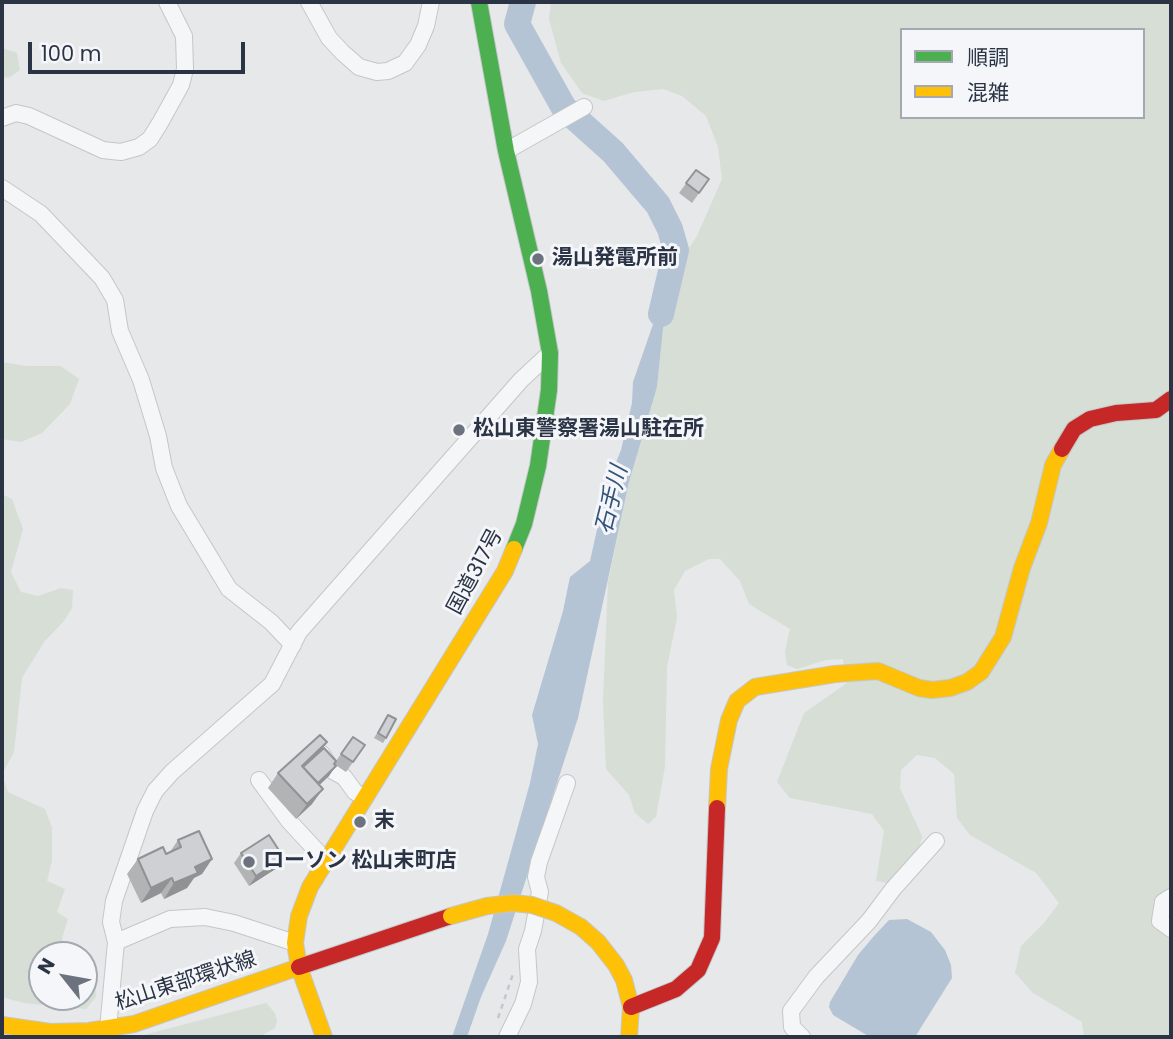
<!DOCTYPE html>
<meta charset="utf-8">
<style>
body{margin:0}
#map{position:relative;width:1173px;height:1039px;overflow:hidden;background:#e6e8ea;font-family:Poppins,"Noto Sans JP",sans-serif}
canvas{display:block}
.frame{position:absolute;inset:0;border:4px solid #2b3445;pointer-events:none}
.legend{position:absolute;left:900px;top:28px;width:245px;height:91px;box-sizing:border-box;background:#f4f6f9;border:2px solid #a4a8b1;margin:0;padding:9px 12px;list-style:none;font-size:21px;color:#2b3445}
.legend li{display:flex;align-items:center;gap:14px;height:35px}
.legend b{width:35px;border:2px solid #a4a8b1}
.north{position:absolute;left:28px;top:941px;width:70px;height:70px;box-sizing:border-box;background:#f4f6f9;border:2px solid #a4a8b1;border-radius:50%;rotate:301deg;font-size:19px;font-weight:700;line-height:28px;text-align:center;color:#2b3445}
.north::after{content:'';display:block;margin:auto;width:24px;height:32px;background:#6c737f;clip-path:polygon(50% 0,100% 100%,50% 72%,0 100%)}
.scale{position:absolute;left:28px;top:42px;width:217px;height:32px;box-sizing:border-box;border:4px solid #2b3445;border-top:0;padding-left:9px;font-size:21px;line-height:24px;white-space:nowrap;color:#2b3445;-webkit-text-stroke:5px #f4f6f9;paint-order:stroke}
</style>
<div id="map">
<canvas width="1173" height="1039"></canvas>
<div class="frame"></div>
<ul class="legend">
<li><b style="height:9px;background:#4caf50"></b>順調</li>
<li><b style="height:9px;background:#ffc107"></b>混雑</li>
</ul>
<div class="north">N</div>
<div class="scale">100 m</div>
</div>
<script>
const ctx = document.querySelector('canvas').getContext('2d');
ctx.lineJoin = 'round';
function paint(path, color) { ctx.fillStyle = color; ctx.fill(path, 'evenodd'); }
const poly = rows => new Path2D(rows.map(r => 'M' + r).join(''));
function trace(path, color, width, dash) { ctx.strokeStyle = color; ctx.lineWidth = width; ctx.lineCap = dash ? 'butt' : 'round'; ctx.setLineDash(dash || []); ctx.stroke(path); }
function label(font, color, halo, rows, align = 'center') {
  ctx.font = font + ' Poppins,"Noto Sans JP",sans-serif'; ctx.lineWidth = 6; ctx.setLineDash([]); ctx.textBaseline = 'middle'; ctx.strokeStyle = halo; ctx.fillStyle = color; for (const [text, x, y, turn = 0] of rows) {
    ctx.save(); ctx.translate(x, y); ctx.rotate((+turn || 0) * Math.PI / 180); ctx.textAlign = isNaN(turn) ? turn : align; if (halo) ctx.strokeText(text, 0, 0); ctx.fillText(text, 0, 0); ctx.restore();
  }
}
paint(poly([
 [551,2,1171,2,1171,1037,1084,1037,1082,1022,1033,993,1015,973,1021,946,1044,923,1059,903,1036,873,970,835,957,818,954,774,935,758,917,755,901,770,900,788,922,836,919,849,888,883,876,881,884,831,872,814,790,798,777,782,804,713,847,683,843,659,826,660,797,669,787,665,785,651,790,629,749,604,740,581,720,559,709,559,685,571,674,590,677,618,667,667,665,766,656,817,648,824,635,813,629,795,606,769,603,701,608,582,629,482,657,387,668,281,697,236,722,179,718,147,706,116,682,96,663,89,634,92,604,101,582,93,561,63,549,19],
 [902,30,1143,30,1143,117,902,117],
 [2,48,17,53,20,70,10,77,2,78],
 [2,362,26,366,61,366,79,379,70,404,42,433,21,442,2,439],
 [2,494,12,499,23,529,11,572,21,592,38,596,61,588,73,590,72,608,64,621,44,642,22,678,14,752,2,774,8,792,45,809,52,828,52,861,47,881,65,889,57,912,68,919,62,938,68,955,42,955,42,997,84,997,84,966,95,980,96,997,86,1009,24,1003,2,997],
 [266,1003,275,1013,277,1021,275,1028,259,1037,136,1037]
]), '#d6ded6');
paint(poly([
 [668,281,657,387,629,482,578,718,506,941,481,997,467,1037,452,1037,488,934,530,783,538,744,532,715,563,611,570,577,590,561,607,485,621,450,632,403,633,382],
 [907,919,931,932,945,950,951,965,952,978,915,1037,870,1037,833,1015,829,1007,830,1002,858,955,874,936,889,920]
]), '#b4c4d5');
trace(poly([
 [523,2,517,24,564,108,613,152,658,205,670,229,676,250,661,314]
]), '#b4c4d5', 26);
const street = poly([
 [309,2,329,38,342,52,359,67,377,72,388,71,405,63,418,45,426,26,431,2],
 [2,118,16,113,29,116,103,150,121,152,139,147,150,139,160,123,181,85,185,69,184,36,167,2],
 [506,151,584,107],
 [2,188,41,214,102,278,115,300,120,331,141,380,158,436,164,468,179,506,229,589,271,622,293,645],
 [321,753,333,771,344,777,355,792,365,798],
 [259,780,289,821,326,861],
 [1171,897,1163,902,1160,921,1171,929],
 [116,942,170,919,205,917,234,923,295,943],
 [109,1035,108,1029,116,942,111,922,114,901,145,811,155,791,172,772,272,684,299,632,521,380,550,353],
 [507,1037,523,1004,529,982,527,949,533,931,540,892,536,877,539,862,567,783],
 [802,1037,792,1027,791,1011,816,977,869,921,893,889,936,841]
]);
const fast = poly([
 [479,2,506,151,539,291,550,353,549,390,538,466,524,524,514,549]
]);
const slow = poly([
 [717,808,719,769,729,720,737,701,755,687,835,674,878,671,919,688,932,690,950,688,967,682,981,672,1003,637,1022,568,1039,523,1053,465,1062,449],
 [581,927,598,942,616,965,624,980,631,1007,629,1037],
 [2,1025,50,1032,89,1031,134,1024,299,967],
 [324,1037,299,967,295,943,299,916,310,887,505,571,514,549]
]);
const jam = poly([
 [1062,449,1074,429,1090,419,1116,413,1156,410,1171,399],
 [299,967,451,916],
 [631,1007,676,989,698,970,712,938,717,808]
]);
trace(street, '#c4c6c8', 18);
trace(fast, '#c4c6c8', 18);
trace(slow, '#c4c6c8', 18);
trace(jam, '#c4c6c8', 18);
trace(poly([
 [498,1018,513,974]
]), '#c5c6ca', 2.5, [5, 5]);
trace(street, '#f5f6f7', 16);
trace(fast, '#4caf50', 16);
trace(slow, '#ffc107', 16);
trace(jam, '#c62828', 16);
const slowBridge = poly([
 [451,916,487,906,513,903,532,905,556,913,581,927]
]);
trace(slowBridge, '#c4c6c8', 18, []);
trace(slowBridge, '#ffc107', 16);
paint(poly([
 [696,170,709,179,692,203,679,193],
 [388,715,386,738,383,743,374,738],
 [353,737,365,745,346,772,334,764,329,776,319,785,312,804,296,819,268,788,278,773,327,742,320,752,336,761],
 [178,840,212,859,202,874,194,878,187,888,164,899,161,893,141,903,127,874,138,859,166,854,170,852],
 [241,853,284,858,277,868,249,886,234,863]
]), '#b1b3b5');
paint(poly([
 [327,742,316,757,291,781,302,766],
 [336,766,329,776,308,796,315,786],
 [323,789,312,804,296,819,307,804],
 [284,858,277,868,249,886,256,876],
 [212,859,202,874,194,878,187,888,164,899,174,883,195,867],
 [172,878,161,893,141,903,151,888]
]), '#909294');
const building = poly([
 [696,170,709,179,699,193,686,183,696,170],
 [388,715,396,719,386,738,378,733,388,715],
 [320,735,327,742,302,766,323,789,307,804,278,773,320,735],
 [353,737,365,745,353,762,341,754,353,737],
 [324,748,336,761,334,764,336,766,318,783,303,767,324,748],
 [199,831,212,859,195,867,198,873,174,883,172,878,151,888,138,859,163,847,166,854,181,847,178,840,199,831],
 [269,835,284,858,256,876,241,853,269,835]
]);
paint(building, '#ced0d3');
trace(building, '#909294', 2);
for (const [x, y, r, color] of [
 [538,259,7,"#6c737f"],
 [459,430,7,"#6c737f"],
 [360,822,7,"#6c737f"],
 [249,862,7,"#6c737f"]
]) { const dot = new Path2D(); dot.arc(x, y, r, 0, 2 * Math.PI); ctx.fillStyle = color; ctx.fill(dot); trace(dot, '#f4f6f9', 2.5); }
label('bold 21px', '#2b3445', '#f4f6f9', [
 ["湯山発電所前",552,259],
 ["松山東警察署湯山駐在所",473,430],
 ["末",374,822],
 ["ローソン 松山末町店",263,862]
], 'left');
label('21px', '#2b3445', '#f4f6f9', [
 ["国道317号",476,572,-62],
 ["松山東部環状線",186,982,-18]
]);
label('italic 23px', '#34527a', '#f4f6f9', [
 ["石手川",613,500,-76]
]);
</script>
